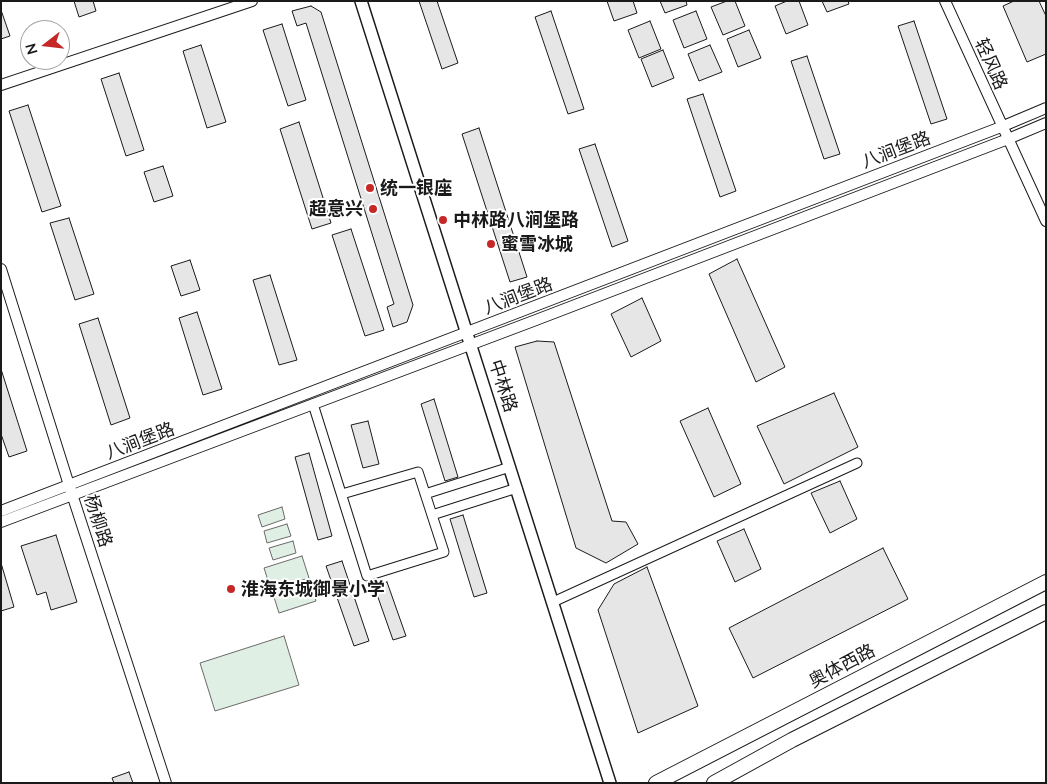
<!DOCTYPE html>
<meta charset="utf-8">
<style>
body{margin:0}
#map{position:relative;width:1047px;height:784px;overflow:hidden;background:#fff;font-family:Lato,sans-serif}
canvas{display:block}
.frame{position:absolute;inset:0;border:2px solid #1a1a1a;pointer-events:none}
.north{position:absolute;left:20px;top:20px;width:50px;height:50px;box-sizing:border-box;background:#fff;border:1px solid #a3a3a3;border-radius:50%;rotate:254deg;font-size:14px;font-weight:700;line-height:20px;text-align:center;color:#1a1a1a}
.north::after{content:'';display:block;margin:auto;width:18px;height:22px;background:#c62828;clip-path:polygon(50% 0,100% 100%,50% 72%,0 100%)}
</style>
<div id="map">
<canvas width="1047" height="784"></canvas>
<div class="frame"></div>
<div class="north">N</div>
</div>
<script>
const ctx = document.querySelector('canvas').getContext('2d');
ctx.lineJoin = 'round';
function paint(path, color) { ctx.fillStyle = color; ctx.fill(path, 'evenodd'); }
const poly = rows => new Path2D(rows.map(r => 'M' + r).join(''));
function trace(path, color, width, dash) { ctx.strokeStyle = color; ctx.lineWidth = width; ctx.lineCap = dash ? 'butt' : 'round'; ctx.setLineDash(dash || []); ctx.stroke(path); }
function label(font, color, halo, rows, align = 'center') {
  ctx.font = font + ' Lato,"Noto Sans SC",sans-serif'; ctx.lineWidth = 4; ctx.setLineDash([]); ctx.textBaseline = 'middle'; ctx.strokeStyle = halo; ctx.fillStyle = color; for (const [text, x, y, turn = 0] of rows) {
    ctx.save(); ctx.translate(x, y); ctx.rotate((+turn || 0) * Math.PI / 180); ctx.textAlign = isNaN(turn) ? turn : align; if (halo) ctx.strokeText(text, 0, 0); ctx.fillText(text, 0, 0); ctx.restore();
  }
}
const green = poly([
 [282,507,285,519,262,527,258,515,282,507],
 [287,524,291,536,267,543,264,531,287,524],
 [293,541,296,553,273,560,269,548,293,541],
 [302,556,309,578,271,590,264,568,302,556],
 [310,579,316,601,279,613,272,591,310,579],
 [284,636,299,685,215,711,200,663,284,636]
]);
paint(green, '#e0efe3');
trace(green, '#6a6a6a', 1);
const building = poly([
 [74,1,93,1,96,11,79,17,74,1],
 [419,1,437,1,458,63,442,69,419,1],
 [607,1,633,1,637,13,614,21,607,1],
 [660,1,686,1,687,5,665,13,660,1],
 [727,1,735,1,745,26,723,35,711,7,727,1],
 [787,1,799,1,808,25,786,34,775,6,787,1],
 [822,1,848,1,849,4,827,12,822,1],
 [1014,1,1039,1,1046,16,1046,54,1027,62,1003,6,1014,1],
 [311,6,321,12,413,305,407,322,393,327,387,307,394,304,306,23,297,26,292,11,311,6],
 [1,10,10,36,1,39,1,10],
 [551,11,584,109,568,114,535,17,551,11],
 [696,11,707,39,684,48,673,20,696,11],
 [650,21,661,49,639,58,628,30,650,21],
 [914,21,947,119,931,124,898,26,914,21],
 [282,24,306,100,288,106,263,30,282,24],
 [749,30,761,58,738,67,727,39,749,30],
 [201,45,226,122,207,128,183,51,201,45],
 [710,45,722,72,699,81,688,54,710,45],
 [663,50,674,78,652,87,641,59,663,50],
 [807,56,840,154,824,159,791,61,807,56],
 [119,73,144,150,126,156,101,79,119,73],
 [703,94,736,191,720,197,687,99,703,94],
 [28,105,61,206,42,212,9,111,28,105],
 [299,122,331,223,312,229,280,129,299,122],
 [479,128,527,277,510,282,462,134,479,128],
 [595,144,628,241,612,247,579,149,595,144],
 [163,166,173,196,154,202,144,172,163,166],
 [69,218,94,294,75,300,50,223,69,218],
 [351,229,384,330,365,336,332,235,351,229],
 [737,259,785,367,756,382,709,274,737,259],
 [190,260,200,290,181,296,171,266,190,260],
 [270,275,297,360,279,365,253,280,270,275],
 [642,298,661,341,631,357,611,314,642,298],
 [197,312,222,389,203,395,179,318,197,312],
 [98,318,130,418,111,425,79,324,98,318],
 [537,341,554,342,612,521,626,522,638,544,606,563,576,548,515,347,537,341],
 [1,369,27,451,9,457,1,434,1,369],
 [834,393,858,447,784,484,757,426,834,393],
 [434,399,458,477,445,481,421,404,434,399],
 [708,408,741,484,714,497,680,421,708,408],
 [368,421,379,464,363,468,351,425,368,421],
 [309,453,332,536,318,540,295,457,309,453],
 [840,481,857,519,830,533,811,493,840,481],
 [463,515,487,593,474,597,450,519,463,515],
 [744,529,761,569,735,582,717,541,744,529],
 [56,535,77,602,51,610,46,592,37,595,21,546,56,535],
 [883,548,908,599,753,678,729,628,883,548],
 [342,561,369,641,354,646,326,566,342,561],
 [1,563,14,607,1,611,1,563],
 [647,567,698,706,638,733,598,610,614,584,647,567],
 [387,582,406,636,393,640,374,586,387,582],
 [129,772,133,783,114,783,112,778,129,772]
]);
paint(building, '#e6e6e6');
trace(building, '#1a1a1a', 1);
const minor = poly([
 [313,404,367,576,444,552,418,472,342,494],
 [425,494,510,467],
 [432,515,517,488],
 [553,602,857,463]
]);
const tertiary = poly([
 [945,1,1046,221],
 [1,85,252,1],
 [1,269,69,485,166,783],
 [1,511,1001,127,1046,108],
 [1,522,536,320,1008,139,1046,123]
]);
const secondary = poly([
 [361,1,610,783]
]);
const primary = poly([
 [656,783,1046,582],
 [714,783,792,740,1046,612]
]);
trace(minor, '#1a1a1a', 11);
trace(tertiary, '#1a1a1a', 12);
trace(secondary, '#1a1a1a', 14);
trace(primary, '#1a1a1a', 16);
trace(minor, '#fff', 9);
trace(tertiary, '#fff', 10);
trace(secondary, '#fff', 11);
trace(primary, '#fff', 14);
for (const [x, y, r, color] of [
 [370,188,5,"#c62828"],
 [373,209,5,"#c62828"],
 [443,220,5,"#c62828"],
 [491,244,5,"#c62828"],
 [231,589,5,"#c62828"]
]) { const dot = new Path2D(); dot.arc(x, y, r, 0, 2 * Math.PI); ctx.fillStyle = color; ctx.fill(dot); trace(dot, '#fff', 2); }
label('18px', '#1a1a1a', '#fff', [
 ["轻风路",991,64,66],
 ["八涧堡路",896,150,-21],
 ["八涧堡路",518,296,-21],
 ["中林路",503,386,72],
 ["八涧堡路",140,441,-21],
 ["杨柳路",98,521,72],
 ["奥体西路",842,666,-28]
]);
label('bold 18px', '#1a1a1a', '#fff', [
 ["统一银座",380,188],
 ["超意兴",363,209,"right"],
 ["中林路八涧堡路",453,220],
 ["蜜雪冰城",501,244],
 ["淮海东城御景小学",241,589]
], 'left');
</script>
